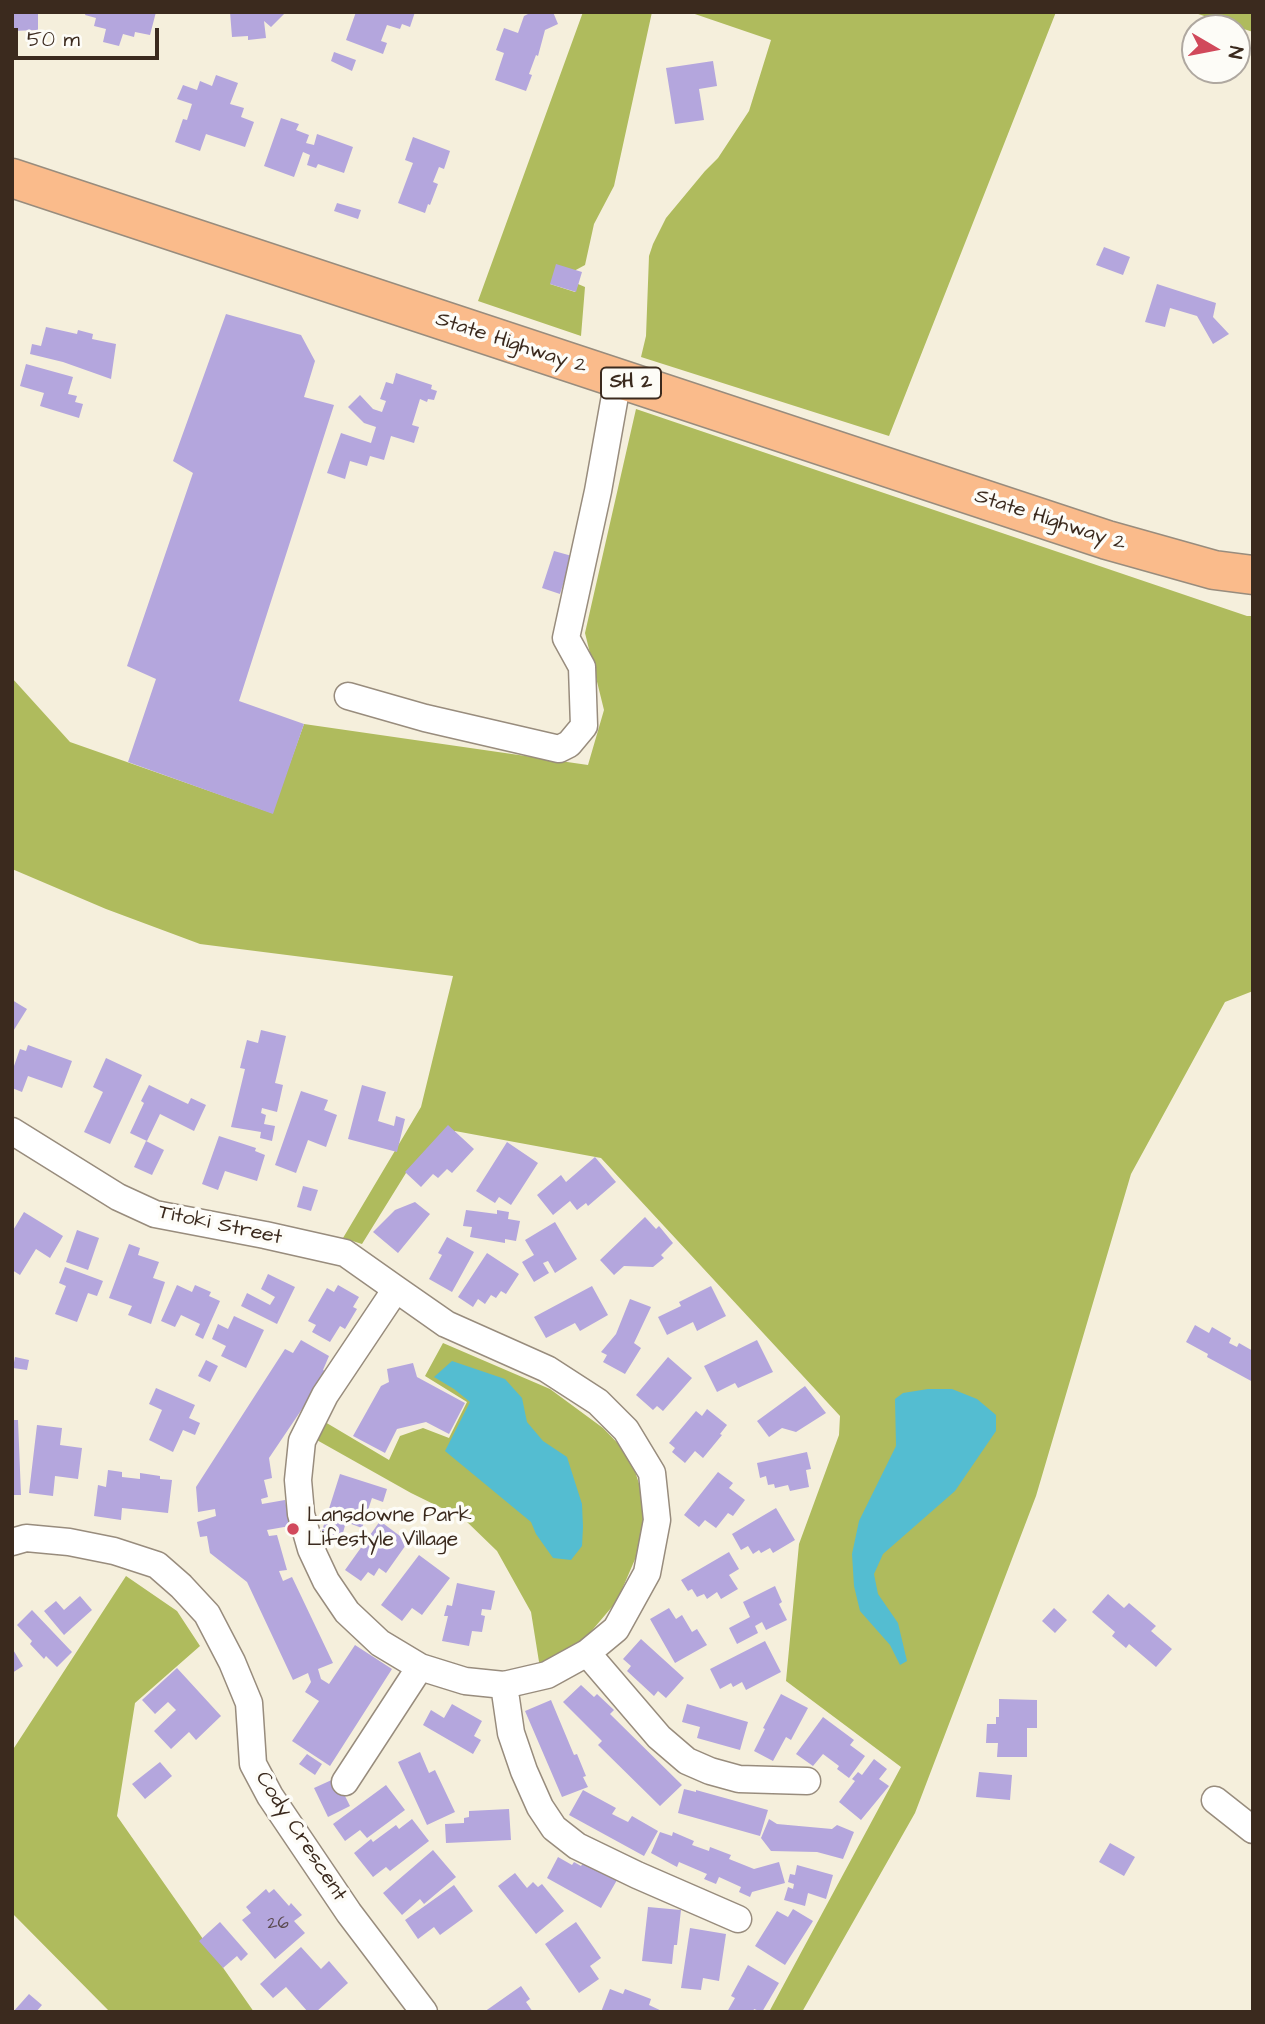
<!DOCTYPE html>
<style>
body{margin:0}
#map{position:relative;width:1265px;height:2024px;overflow:hidden;background:#f5efdc;font-family:"Architects Daughter",sans-serif}
canvas{display:block}
.frame{position:absolute;inset:0;border:14px solid #3b2a1e;pointer-events:none}
.north{position:absolute;left:1181px;top:14px;width:70px;height:70px;box-sizing:border-box;background:#fdfcf7;border:2px solid #afa8a0;border-radius:50%;rotate:100deg;font-size:19px;font-weight:700;line-height:28px;text-align:center;color:#3b2a1e}
.north::after{content:'';display:block;margin:auto;width:24px;height:32px;background:#d1495b;clip-path:polygon(50% 0,100% 100%,50% 72%,0 100%)}
.scale{position:absolute;left:14px;top:28px;width:145px;height:32px;box-sizing:border-box;border:4px solid #3b2a1e;border-top:0;padding-left:9px;font-size:21px;line-height:24px;white-space:nowrap;color:#3b2a1e;-webkit-text-stroke:5px #fdfcf7;paint-order:stroke}
</style>
<div id="map">
<canvas width="1265" height="2024"></canvas>
<div class="frame"></div>
<div class="north">N</div>
<div class="scale">50 m</div>
</div>
<script>
const ctx = document.querySelector('canvas').getContext('2d');
ctx.lineJoin = 'round';
function paint(path, color) { ctx.fillStyle = color; ctx.fill(path, 'evenodd'); }
const poly = rows => new Path2D(rows.map(r => 'M' + r).join(''));
function trace(path, color, width, dash) { ctx.strokeStyle = color; ctx.lineWidth = width; ctx.lineCap = dash ? 'butt' : 'round'; ctx.setLineDash(dash || []); ctx.stroke(path); }
function label(font, color, halo, rows, align = 'center') {
  ctx.font = font + ' "Architects Daughter",sans-serif'; ctx.lineWidth = 7; ctx.setLineDash([]); ctx.textBaseline = 'middle'; ctx.strokeStyle = halo; ctx.fillStyle = color; for (const [text, x, y, turn = 0] of rows) {
    ctx.save(); ctx.translate(x, y); ctx.rotate((+turn || 0) * Math.PI / 180); ctx.textAlign = isNaN(turn) ? turn : align; if (halo) ctx.strokeText(text, 0, 0); ctx.fillText(text, 0, 0); ctx.restore();
  }
}
paint(poly([
 [583,12,652,12,614,186,594,224,585,265,550,284,575,292,578,284,585,287,581,336,478,301],
 [689,12,1056,12,889,436,641,357,646,336,649,256,653,244,666,218,705,171,718,158,749,111,771,40],
 [1192,12,1253,12,1253,32],
 [636,409,1247,616,1253,616,1253,991,1225,1002,1131,1174,1036,1496,915,1813,802,2012,769,2012,901,1767,786,1681,799,1544,839,1435,840,1416,601,1158,455,1131,406,1173,362,1244,343,1238,421,1107,453,976,200,944,106,909,12,869,12,678,70,742,272,813,304,724,588,765,604,710,585,633],
 [443,1343,550,1389,603,1428,630,1456,646,1505,639,1550,617,1601,583,1641,540,1668,531,1612,497,1551,464,1519,411,1493,315,1439,325,1422,389,1460,400,1436,423,1428,449,1438,467,1402,425,1376],
 [126,1576,177,1611,200,1646,135,1703,117,1816,254,2012,110,2012,12,1913,12,1751]
]), '#afbb5d');
paint(poly([
 [452,1361,505,1379,522,1398,527,1422,543,1441,567,1457,582,1504,583,1527,582,1546,571,1560,553,1558,536,1534,531,1522,445,1451,470,1402,454,1389,434,1377],
 [928,1389,952,1389,977,1399,996,1415,996,1431,955,1491,883,1554,874,1574,878,1594,898,1623,907,1661,900,1665,890,1645,860,1611,854,1586,852,1554,859,1521,896,1446,895,1399,903,1393]
]), '#54bdd1');
paint(poly([
 [12,12,38,12,38,30,12,31],
 [86,12,156,12,150,35,135,32,134,37,123,34,119,46,103,42,106,29,94,26,96,18,85,15],
 [230,12,283,12,285,13,271,27,264,21,266,38,248,40,248,36,232,37],
 [356,12,415,12,410,27,402,24,400,29,387,25,381,41,387,43,383,54,346,40],
 [532,12,553,12,558,24,545,30,538,56,536,55,529,74,532,75,526,91,495,80,504,53,496,50,504,28,518,33,524,16],
 [334,52,356,60,352,71,331,61],
 [713,61,717,86,699,89,704,120,675,124,666,68],
 [216,75,238,83,230,104,244,108,241,117,254,122,245,147,206,134,200,151,175,142,183,119,187,120,192,104,177,99,183,85,197,90,200,81,212,86],
 [281,118,299,124,296,130,309,135,306,143,314,145,317,134,353,147,344,173,318,164,316,168,307,165,310,155,303,152,294,177,264,166],
 [413,137,450,151,444,169,439,167,433,182,438,184,430,205,428,204,425,213,398,203,413,163,405,160],
 [337,203,361,210,358,219,334,211],
 [1104,247,1130,257,1123,275,1096,265],
 [556,264,582,272,576,292,550,284],
 [1157,284,1216,303,1213,317,1229,334,1213,344,1197,316,1170,308,1165,327,1145,322],
 [226,314,301,335,315,361,304,397,334,405,239,701,304,724,273,814,128,762,156,679,127,666,193,473,173,461],
 [46,327,77,334,78,330,93,334,92,339,116,344,111,379,63,362,30,354,32,344,41,346],
 [26,364,73,377,68,394,77,396,75,402,83,404,79,418,40,406,44,393,20,386],
 [396,373,432,385,431,389,437,391,434,400,428,399,427,402,420,399,412,425,419,427,414,443,391,436,384,460,370,456,367,466,350,461,345,479,327,473,341,433,371,443,376,427,364,423,348,407,360,395,373,409,382,412,386,401,380,399,386,382,393,384],
 [554,551,572,556,560,594,542,588],
 [12,1000,27,1009,12,1033],
 [261,1030,286,1036,275,1083,283,1085,277,1112,262,1108,261,1113,266,1115,264,1124,275,1126,272,1141,260,1138,261,1132,231,1127,245,1069,240,1068,247,1040,258,1043],
 [28,1045,72,1061,62,1088,28,1076,22,1092,12,1088,12,1066,14,1066,20,1049,26,1051],
 [106,1058,142,1075,110,1144,84,1132,103,1092,93,1087],
 [149,1085,188,1104,191,1098,206,1105,194,1131,160,1114,147,1141,130,1133,144,1103,141,1101],
 [362,1085,386,1092,378,1121,394,1126,396,1116,405,1119,397,1152,348,1139],
 [301,1091,328,1100,324,1110,337,1115,326,1147,308,1140,296,1173,275,1165],
 [448,1125,474,1149,452,1173,447,1169,438,1178,433,1174,421,1187,405,1172],
 [219,1136,256,1148,255,1151,265,1155,257,1181,225,1171,218,1190,202,1184],
 [146,1141,164,1150,152,1175,134,1167],
 [507,1142,538,1163,511,1205,499,1197,495,1203,476,1191],
 [595,1157,616,1182,588,1206,586,1203,577,1210,570,1201,553,1215,537,1195,561,1175,566,1182],
 [303,1186,318,1190,311,1211,297,1207],
 [415,1202,430,1214,398,1253,373,1232,395,1210],
 [466,1210,497,1214,497,1210,509,1212,508,1219,520,1221,516,1241,505,1239,505,1243,470,1237,472,1227,463,1226],
 [24,1212,63,1236,50,1258,36,1249,20,1275,12,1270,12,1232],
 [645,1217,656,1229,659,1226,673,1243,661,1255,664,1258,653,1267,624,1266,614,1275,600,1260],
 [555,1222,577,1259,555,1273,548,1261,543,1263,549,1273,534,1282,522,1262,534,1255,525,1240],
 [77,1230,99,1238,88,1270,66,1262],
 [447,1237,474,1252,452,1292,429,1279,442,1255,438,1253],
 [129,1244,140,1248,138,1255,159,1262,153,1278,165,1282,151,1324,128,1315,132,1306,109,1298],
 [487,1253,519,1274,506,1294,501,1291,496,1298,491,1295,485,1304,478,1299,473,1307,458,1297],
 [65,1267,103,1281,97,1296,88,1293,77,1322,55,1314,66,1286,59,1283],
 [268,1274,295,1287,277,1324,241,1306,247,1293,270,1305,275,1297,261,1289],
 [177,1285,192,1292,195,1285,211,1292,209,1296,220,1301,203,1339,195,1335,200,1324,181,1315,175,1327,161,1321],
 [338,1285,359,1297,353,1307,357,1309,345,1329,340,1326,330,1342,312,1332,316,1325,308,1321,327,1288,334,1292],
 [592,1286,608,1315,580,1331,575,1323,546,1338,534,1317],
 [711,1286,726,1316,697,1331,693,1322,667,1335,658,1317,681,1306,679,1302],
 [630,1299,651,1307,634,1343,641,1348,625,1374,603,1362,607,1355,601,1352,616,1334],
 [234,1316,264,1330,246,1368,221,1356,226,1346,212,1339,218,1324,228,1329],
 [1195,1325,1209,1333,1212,1327,1231,1338,1229,1343,1237,1347,1239,1343,1253,1351,1253,1382,1207,1357,1208,1354,1186,1342],
 [301,1340,329,1356,323,1370,327,1372,269,1458,272,1478,264,1480,268,1497,261,1499,262,1504,285,1500,290,1526,267,1530,269,1536,277,1535,287,1570,279,1571,283,1581,292,1577,333,1663,318,1669,321,1679,329,1684,355,1645,392,1669,330,1766,292,1741,319,1701,305,1692,311,1682,308,1673,293,1680,247,1582,210,1553,207,1536,200,1537,197,1522,216,1516,215,1509,198,1512,196,1487,285,1349,293,1353],
 [757,1340,773,1372,738,1388,735,1383,717,1392,704,1366],
 [15,1357,29,1360,27,1370,13,1368],
 [668,1357,692,1378,663,1411,657,1406,653,1410,636,1395],
 [206,1360,218,1366,210,1382,198,1376],
 [413,1363,417,1377,465,1403,449,1434,426,1422,397,1429,385,1453,353,1436,381,1386,389,1382,387,1369],
 [805,1386,826,1413,796,1432,782,1428,769,1437,757,1421],
 [156,1388,195,1405,189,1418,200,1423,195,1435,183,1430,173,1452,149,1440,162,1410,149,1404],
 [707,1409,727,1425,720,1434,722,1435,703,1458,695,1451,685,1463,672,1452,675,1448,669,1443,696,1411,702,1416],
 [12,1420,18,1420,21,1495,12,1495],
 [37,1425,62,1428,60,1445,82,1448,78,1479,55,1476,53,1496,29,1493],
 [807,1452,811,1469,806,1470,809,1487,790,1491,788,1485,775,1488,774,1484,768,1485,766,1476,760,1478,757,1463],
 [108,1470,122,1472,122,1477,140,1479,140,1473,160,1476,160,1479,172,1480,168,1513,122,1508,121,1520,94,1516,98,1485,106,1487],
 [718,1472,733,1483,729,1488,745,1500,733,1516,728,1513,716,1528,705,1520,699,1527,684,1515],
 [340,1474,387,1489,383,1502,372,1498,362,1528,346,1522,341,1540,321,1534],
 [776,1508,795,1540,773,1553,770,1548,761,1553,759,1550,753,1554,748,1546,741,1550,732,1534],
 [380,1521,408,1542,386,1573,379,1568,374,1576,368,1572,361,1581,345,1570],
 [729,1552,739,1569,729,1575,738,1589,721,1599,717,1592,707,1599,704,1594,697,1597,692,1589,688,1591,681,1580],
 [419,1555,450,1578,422,1615,412,1608,402,1621,381,1605],
 [457,1583,495,1591,491,1610,482,1609,481,1615,485,1616,482,1632,472,1631,469,1646,442,1641,448,1616,444,1616,447,1605,452,1606],
 [775,1586,782,1602,779,1604,787,1620,766,1630,762,1622,755,1626,758,1633,737,1644,729,1628,750,1617,743,1602],
 [1108,1594,1124,1608,1129,1603,1156,1626,1151,1631,1172,1649,1156,1667,1129,1644,1126,1648,1112,1636,1115,1632,1092,1612],
 [80,1596,92,1610,64,1635,44,1611,56,1601,64,1610],
 [669,1608,676,1619,682,1615,692,1632,697,1629,707,1645,675,1663,650,1619],
 [1054,1608,1067,1620,1055,1633,1042,1621],
 [32,1610,72,1652,57,1667,46,1656,44,1659,30,1644,32,1641,17,1625],
 [641,1639,684,1678,666,1698,658,1691,654,1696,627,1671,631,1666,623,1659],
 [765,1641,781,1672,746,1690,742,1682,733,1687,731,1683,720,1689,710,1669],
 [12,1648,23,1666,12,1673],
 [177,1668,221,1716,196,1740,189,1732,171,1749,154,1731,176,1710,168,1702,155,1714,142,1700],
 [581,1685,594,1697,597,1694,614,1710,610,1714,682,1785,660,1806,598,1745,602,1741,563,1702],
 [781,1694,808,1708,791,1740,786,1737,773,1761,754,1751,765,1729,763,1728],
 [999,1699,1037,1700,1037,1728,1027,1728,1027,1757,997,1757,998,1743,986,1743,987,1724,996,1724,996,1717,999,1717],
 [551,1700,574,1755,577,1754,586,1776,583,1777,588,1787,562,1797,525,1711],
 [452,1704,482,1721,474,1736,481,1740,473,1754,423,1725,431,1710,444,1718],
 [687,1704,748,1722,740,1750,697,1738,700,1727,682,1722],
 [823,1717,854,1740,850,1745,865,1756,849,1778,837,1769,839,1766,823,1754,813,1766,796,1754],
 [420,1752,429,1773,435,1770,455,1812,427,1825,398,1762],
 [307,1754,322,1764,315,1775,299,1764],
 [874,1759,887,1769,879,1779,889,1786,861,1820,839,1802,855,1781,852,1779,858,1772,862,1775],
 [160,1762,172,1776,145,1799,132,1784],
 [979,1772,1012,1775,1010,1800,976,1797],
 [336,1778,350,1806,328,1817,314,1788],
 [386,1785,405,1810,367,1838,360,1830,345,1841,333,1824],
 [684,1789,696,1792,696,1790,768,1810,760,1836,678,1813],
 [583,1790,616,1808,612,1814,628,1822,632,1816,658,1831,644,1856,569,1815],
 [509,1809,511,1840,446,1843,445,1824,464,1823,464,1818,469,1817,469,1811],
 [412,1819,429,1841,390,1871,386,1867,373,1877,354,1853,371,1839,373,1842,396,1825,399,1829],
 [769,1819,777,1824,832,1829,837,1825,854,1832,843,1859,817,1852,771,1851,761,1838],
 [660,1832,672,1836,673,1832,694,1841,692,1845,709,1851,710,1847,731,1855,729,1859,754,1869,779,1862,785,1883,752,1892,750,1897,739,1892,741,1887,719,1877,716,1884,704,1879,707,1874,679,1862,677,1867,651,1853],
 [1110,1843,1135,1857,1124,1876,1099,1862],
 [433,1850,456,1877,424,1904,420,1899,402,1915,383,1893],
 [558,1857,572,1865,574,1862,581,1866,584,1862,617,1880,601,1908,547,1878],
 [797,1865,833,1875,826,1899,808,1893,805,1906,784,1900,788,1887,793,1889,794,1884,788,1882,790,1874,795,1875],
 [515,1873,527,1888,533,1882,538,1887,542,1884,564,1911,536,1934,498,1886],
 [454,1885,473,1911,440,1935,434,1927,418,1939,405,1920],
 [266,1889,269,1893,274,1889,289,1906,291,1903,302,1915,294,1921,305,1933,275,1959,242,1920,251,1913,246,1907],
 [648,1907,681,1910,677,1945,674,1945,672,1964,642,1961],
 [793,1909,813,1921,785,1965,755,1946,777,1911,788,1917],
 [220,1922,248,1954,241,1961,237,1956,223,1968,199,1941],
 [576,1922,601,1958,590,1966,599,1979,579,1993,545,1944],
 [690,1928,726,1934,719,1981,703,1978,701,1990,681,1988],
 [301,1947,321,1969,329,1961,348,1983,316,2012,308,2012,286,1987,273,1998,260,1984],
 [748,1965,779,1983,762,2012,754,2009,753,2012,727,2012,735,1998,731,1996],
 [521,1986,530,1999,526,2002,533,2012,484,2012],
 [610,1989,623,1994,625,1989,651,1999,649,2005,664,2012,601,2012],
 [29,1994,42,2005,36,2012,13,2012]
]), '#b4a6dd');
const minor = poly([
 [348,696,425,718,559,749,569,744,584,726,582,667,566,638,598,491,618,379],
 [12,1131,118,1197,155,1214,265,1235,345,1253,396,1289,446,1324,547,1369,598,1402,626,1430,652,1473,657,1520,647,1573,616,1629,587,1653,547,1675,504,1685,465,1681,420,1667,380,1643,347,1612,326,1581,311,1549,301,1514,298,1480,302,1441,325,1395,396,1289],
 [12,1542,26,1538,69,1542,114,1551,157,1565,181,1586,207,1614,232,1662,249,1703,253,1764,270,1796,349,1913,424,2012],
 [587,1653,659,1737,687,1761,710,1771,739,1779,807,1781],
 [504,1685,511,1733,524,1771,540,1807,554,1828,577,1846,637,1875,738,1919],
 [345,1782,420,1667],
 [1215,1800,1253,1830]
]);
const highway = poly([
 [12,178,1107,540,1214,570,1253,575]
]);
trace(minor, '#988c7d', 29);
trace(highway, '#988c7d', 41);
trace(minor, '#fff', 26);
trace(highway, '#fabb8b', 38);
for (const [x, y, r, color] of [
 [293,1529,7,"#d1495b"]
]) { const dot = new Path2D(); dot.arc(x, y, r, 0, 2 * Math.PI); ctx.fillStyle = color; ctx.fill(dot); trace(dot, '#fdfcf7', 2.5); }
label('18px', '#59494e', null, [
 ["26",278,1924]
]);
for (const [x, y, w] of [
 [631,383,60]
]) { const box = new Path2D(); box.roundRect(x - w / 2, y - 15.5, w, 31, 5); ctx.fillStyle = '#fdfcf7'; ctx.fill(box); trace(box, '#3b2a1e', 2); }
label('bold 19px', '#3b2a1e', null, [
 ["SH 2",631,383]
]);
label('21px', '#3b2a1e', '#fdfcf7', [
 ["State Highway 2",511,344,18],
 ["State Highway 2",1050,521,18],
 ["Titoki Street",220,1226,12],
 ["Cody Crescent",300,1837,57]
]);
label('21px', '#3b2a1e', '#fdfcf7', [
 ["Lansdowne Park",307,1517],
 ["Lifestyle Village",307,1541]
], 'left');
</script>
